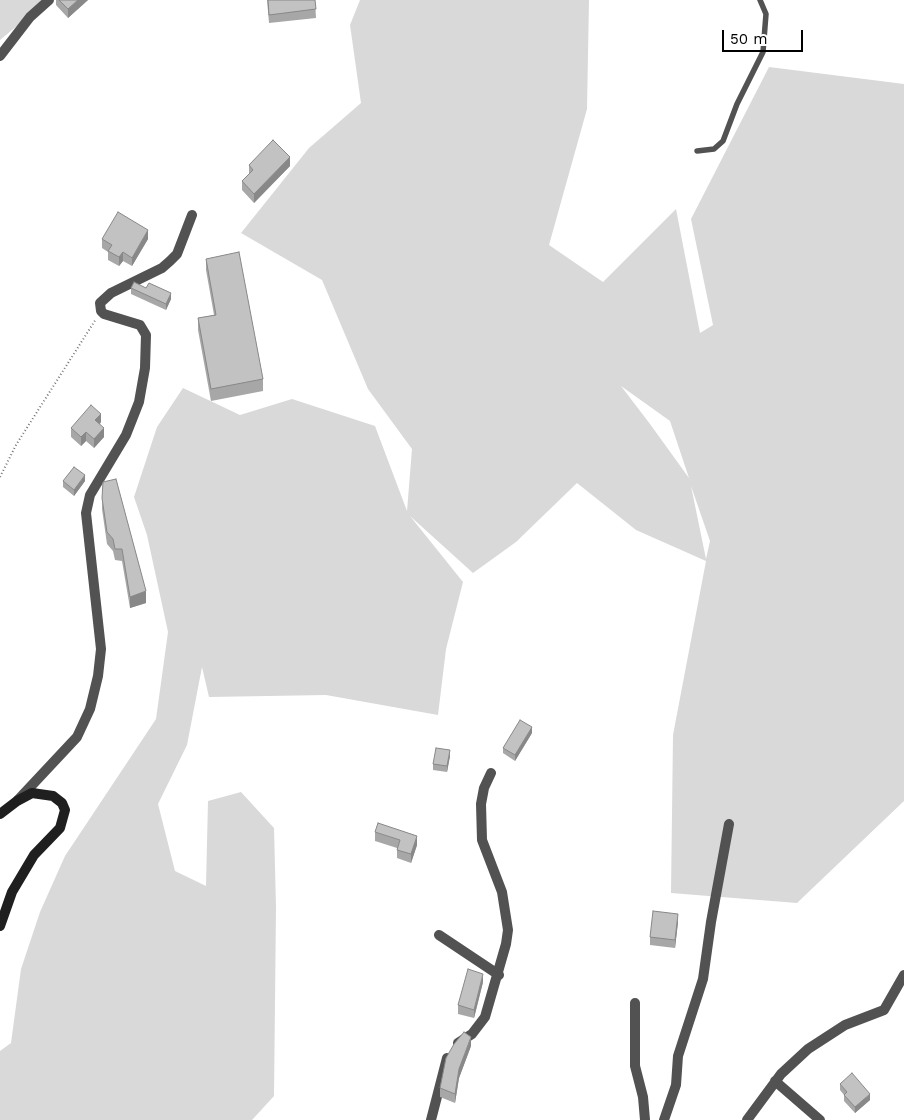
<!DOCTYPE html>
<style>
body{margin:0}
#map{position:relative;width:904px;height:1120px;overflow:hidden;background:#fff;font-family:"Work Sans",sans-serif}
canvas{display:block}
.scale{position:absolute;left:722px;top:30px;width:81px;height:22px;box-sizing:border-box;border:2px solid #000;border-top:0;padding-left:6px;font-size:15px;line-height:18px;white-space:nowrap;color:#000;-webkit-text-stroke:4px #fff;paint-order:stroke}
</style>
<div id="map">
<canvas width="904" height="1120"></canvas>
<div class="scale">50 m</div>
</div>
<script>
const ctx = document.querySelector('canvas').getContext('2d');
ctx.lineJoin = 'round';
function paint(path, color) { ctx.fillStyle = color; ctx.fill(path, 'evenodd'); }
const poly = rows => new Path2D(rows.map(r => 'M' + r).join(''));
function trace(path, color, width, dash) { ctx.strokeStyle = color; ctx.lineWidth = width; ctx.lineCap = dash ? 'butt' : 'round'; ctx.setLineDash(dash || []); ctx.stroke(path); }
paint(poly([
 [0,0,48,0,0,40],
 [360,0,589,0,587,109,549,245,603,282,676,209,700,333,713,325,691,219,769,67,904,84,904,801,797,903,671,893,673,735,706,561,636,530,577,483,516,542,473,573,410,516,463,582,446,649,438,715,326,695,209,697,202,667,187,745,158,804,175,871,206,886,208,801,241,792,274,828,276,907,274,1096,252,1120,0,1120,0,1051,11,1043,21,969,40,912,65,856,156,719,168,632,147,535,134,497,157,427,183,388,240,415,292,399,375,426,407,511,412,449,368,389,322,280,241,233,309,148,361,103,350,25],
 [621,386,670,421,689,478,650,424],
 [691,486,710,541,706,559]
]), '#d9d9d9');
trace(poly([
 [0,477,16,445,96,319]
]), '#747474', 2, [1, 2.5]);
trace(poly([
 [697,151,714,149,723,141,737,104,763,52,766,14,760,0]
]), '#525252', 5.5);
trace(poly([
 [0,56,30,17,49,0],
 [18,800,77,737,90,709,98,676,101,649,86,513,90,495,126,435,139,402,145,368,146,335,140,325,104,314,101,311,100,303,111,293,162,268,170,261,177,254,192,215],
 [439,935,499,975],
 [635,1003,635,1066,643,1097,645,1120],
 [458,1043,472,1034,485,1017,506,944,508,930,502,892,482,840,481,804,484,788,491,773],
 [775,1081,820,1120],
 [431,1120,447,1058],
 [664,1120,676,1085,678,1056,703,979,711,922,729,824],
 [747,1120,781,1074,808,1049,845,1025,884,1010,904,975]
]), '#525252', 10);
trace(poly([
 [0,814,17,801,32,793,53,796,62,803,65,810,60,828,34,855,12,892,0,926]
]), '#1f1f1f', 10);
paint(poly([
 [56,0,88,0,68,18,56,5],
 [267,0,315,0,316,18,269,23],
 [249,165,290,166,254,203,242,190,242,181,249,174],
 [102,239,148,239,132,266,123,261,119,266,108,260,108,252,102,248],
 [206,259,263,379,263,391,211,401,198,330,198,318,214,315,206,270],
 [131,288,171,299,166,310,131,294],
 [101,422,100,424,104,437,94,448,86,441,81,446,71,437,71,428],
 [63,481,85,481,74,496,63,487],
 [103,482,146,603,130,608,122,561,115,560,113,551,107,544,102,509],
 [532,733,515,761,503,753,503,748],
 [450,756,447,772,433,770,433,764],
 [375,832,417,845,411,863,397,858,397,848,375,841],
 [678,922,675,948,650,945,650,937],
 [483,982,474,1018,458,1014,458,1005],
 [471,1046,459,1078,455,1103,440,1097,440,1088],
 [840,1084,870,1100,855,1113,844,1101,844,1095,840,1090]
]), '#a7a7a7');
paint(poly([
 [78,0,88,0,68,18,68,9],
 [290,157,290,166,254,203,254,194],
 [148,230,148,239,132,266,132,258],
 [123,252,123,261,119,266,119,257],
 [171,293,171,299,166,310,166,304],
 [101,414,101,422,95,429,95,420],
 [104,428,104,437,94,448,94,439],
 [86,432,86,441,81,446,81,437],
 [85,475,85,481,74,496,74,490],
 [146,591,146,603,130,608,130,597],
 [532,727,532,733,515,761,515,755],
 [450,750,450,756,447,772,447,766],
 [417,836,417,845,411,863,411,854],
 [678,914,678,922,675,948,675,940],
 [483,974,483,982,474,1018,474,1010],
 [471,1037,471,1046,459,1078,455,1103,455,1094,459,1069],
 [870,1094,870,1100,855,1113,855,1107]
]), '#888');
const building = poly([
 [59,0,78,0,68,9,59,0],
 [268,0,315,0,316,9,269,15,268,0],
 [273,140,290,157,254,194,242,181,253,170,249,165,273,140],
 [118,212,148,230,132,258,123,252,119,257,108,251,112,245,102,239,118,212],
 [239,252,263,379,211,389,198,318,216,315,206,259,239,252],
 [134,282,146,288,149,283,171,293,166,304,131,288,134,282],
 [91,405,101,414,95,420,104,428,94,439,86,432,81,437,71,428,91,405],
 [74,467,85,475,74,490,63,481,74,467],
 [116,479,146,591,130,597,122,549,115,549,113,539,107,532,102,498,103,482,116,479],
 [520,720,532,727,515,755,503,748,520,720],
 [436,748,450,750,447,766,433,764,436,748],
 [378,823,417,836,411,854,397,850,400,840,375,832,378,823],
 [653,911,678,914,675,940,650,937,653,911],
 [468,969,483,974,474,1010,458,1005,468,969],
 [464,1032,471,1037,459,1069,455,1094,440,1088,446,1058,454,1044,464,1032],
 [852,1073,870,1094,855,1107,844,1095,847,1092,840,1084,852,1073]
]);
paint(building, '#c2c2c2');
trace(building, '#888', 1);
</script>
